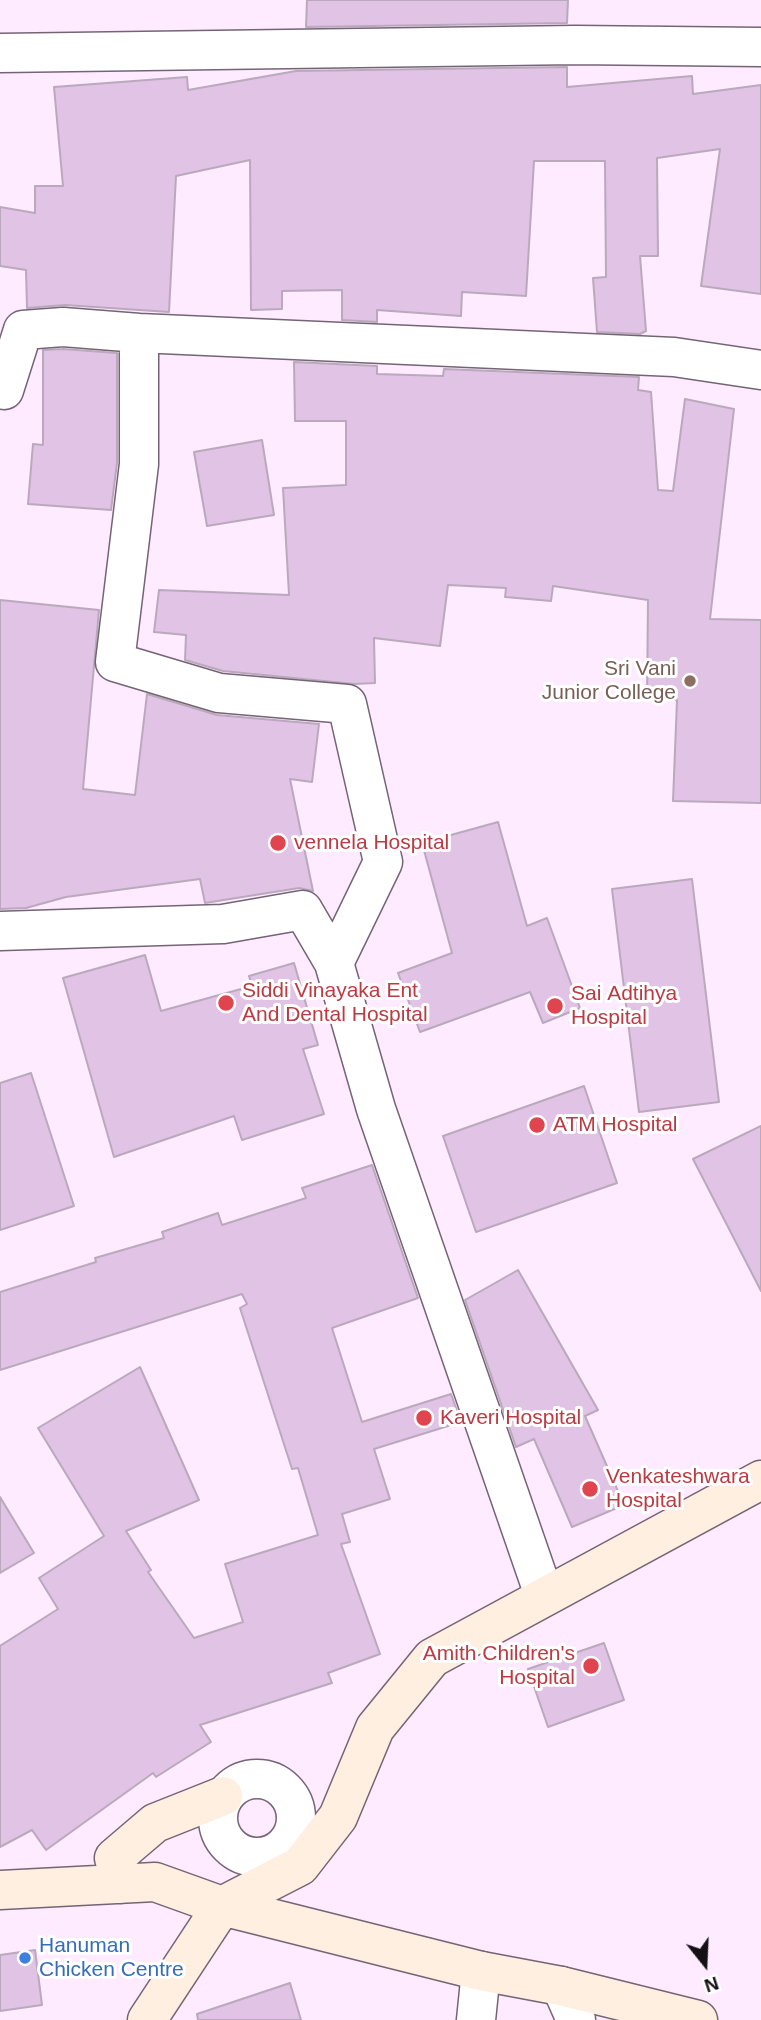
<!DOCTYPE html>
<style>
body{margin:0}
#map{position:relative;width:761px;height:2020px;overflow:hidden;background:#feebff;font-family:Arial,sans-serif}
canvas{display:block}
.north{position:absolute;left:670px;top:1929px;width:70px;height:70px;-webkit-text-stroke:5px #fff;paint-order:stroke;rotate:162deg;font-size:19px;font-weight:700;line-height:28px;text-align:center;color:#150f16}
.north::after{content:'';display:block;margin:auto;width:24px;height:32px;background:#150f16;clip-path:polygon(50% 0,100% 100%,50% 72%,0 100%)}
</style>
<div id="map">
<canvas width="761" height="2020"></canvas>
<div class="north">N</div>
</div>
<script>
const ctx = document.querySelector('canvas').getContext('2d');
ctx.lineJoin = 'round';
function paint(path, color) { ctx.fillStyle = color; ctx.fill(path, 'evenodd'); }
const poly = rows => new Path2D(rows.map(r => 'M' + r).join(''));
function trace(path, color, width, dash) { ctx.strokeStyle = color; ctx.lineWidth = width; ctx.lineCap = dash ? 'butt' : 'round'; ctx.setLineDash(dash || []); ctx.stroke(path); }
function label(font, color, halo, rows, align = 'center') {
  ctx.font = font + ' Arial,sans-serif'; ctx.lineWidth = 6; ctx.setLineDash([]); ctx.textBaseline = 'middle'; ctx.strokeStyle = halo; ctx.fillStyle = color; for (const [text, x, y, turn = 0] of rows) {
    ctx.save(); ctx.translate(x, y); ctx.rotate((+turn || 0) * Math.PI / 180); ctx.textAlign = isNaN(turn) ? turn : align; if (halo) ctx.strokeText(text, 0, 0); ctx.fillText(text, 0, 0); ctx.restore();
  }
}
const building = poly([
 [307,0,568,0,567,23,306,27,307,0],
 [567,67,567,87,692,76,693,94,761,85,761,294,701,286,720,149,657,158,658,256,640,256,646,331,640,334,597,332,593,278,606,277,605,161,534,161,526,296,462,292,461,316,377,310,377,322,342,320,342,290,282,291,282,309,251,310,250,160,176,176,169,312,65,305,27,308,26,270,0,266,0,207,35,213,35,186,63,186,54,87,187,77,188,90,296,71,567,67],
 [63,349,117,353,117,463,111,510,28,504,33,444,43,445,43,350,63,349],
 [294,362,377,366,377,374,443,376,444,369,639,377,638,390,651,392,658,490,673,491,685,399,734,409,710,619,761,620,761,803,673,801,677,700,647,699,648,600,553,586,551,601,505,597,506,588,448,585,440,646,374,638,375,683,354,684,223,671,185,660,186,635,154,632,159,590,289,595,283,488,346,485,346,421,295,421,294,362],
 [262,440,274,515,207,526,194,452,262,440],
 [0,600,99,610,83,789,135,795,147,694,217,715,319,724,312,782,290,779,313,891,299,888,205,903,200,879,66,897,26,908,0,909,0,600],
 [498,822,527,926,547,918,580,1008,543,1023,530,992,420,1032,398,973,452,953,422,843,498,822],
 [692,879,719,1102,639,1112,612,889,692,879],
 [145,955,161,1011,252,986,249,976,294,963,318,1045,303,1049,324,1114,242,1140,234,1116,114,1157,63,978,145,955],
 [31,1073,74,1206,0,1230,0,1083,31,1073],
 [584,1086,617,1183,476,1232,443,1136,584,1086],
 [761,1126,761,1291,693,1159,761,1126],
 [372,1165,418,1298,332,1328,362,1422,451,1394,461,1422,374,1449,390,1499,342,1514,350,1542,341,1544,380,1654,328,1673,332,1683,200,1725,211,1742,156,1777,153,1773,46,1850,32,1830,0,1847,0,1646,58,1609,39,1578,104,1536,38,1428,140,1367,199,1500,126,1531,151,1570,148,1572,194,1638,243,1622,225,1564,318,1535,298,1468,292,1469,240,1308,247,1304,242,1294,0,1370,0,1292,96,1262,95,1258,164,1238,162,1232,218,1213,222,1225,306,1198,302,1188,372,1165],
 [518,1270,598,1410,585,1416,624,1505,572,1527,534,1439,516,1447,465,1300,518,1270],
 [0,1497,34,1553,0,1573,0,1497],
 [604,1643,624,1700,548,1727,528,1669,604,1643],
 [35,1950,42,2005,0,2011,0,1955,35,1950],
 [290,1983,301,2020,198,2020,197,2014,290,1983]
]);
paint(building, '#e1c3e5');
trace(building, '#baa9bc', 2);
const street = poly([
 [0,53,575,45,761,47],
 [139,333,139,464,115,662,219,693,347,704,383,862,334,963],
 [0,389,4,390,23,330,63,327,139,333,674,357,761,370],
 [0,931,223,924,303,910,334,963,376,1109,544,1595],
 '218 1818a39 39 0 1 1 78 0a39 39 0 1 1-78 0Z',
 [561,1986,576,2020],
 [476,2020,481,1971]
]);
const secondary = poly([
 [121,1884,114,1858,155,1823,223,1796],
 [0,1890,155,1882,222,1906,481,1971,561,1986,698,2020],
 [147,2020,222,1906,300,1866,338,1817,375,1728,432,1658,761,1480]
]);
trace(street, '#746475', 41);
trace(secondary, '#746475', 41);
trace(street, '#fff', 38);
trace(secondary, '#feefe0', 38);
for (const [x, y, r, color] of [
 [690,681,7,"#8d6e63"],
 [278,843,9,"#e0444e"],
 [226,1003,9,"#e0444e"],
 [555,1006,9,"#e0444e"],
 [537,1125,9,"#e0444e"],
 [424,1418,9,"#e0444e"],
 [590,1489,9,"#e0444e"],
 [591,1666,9,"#e0444e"],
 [25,1958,7,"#3f7fe0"]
]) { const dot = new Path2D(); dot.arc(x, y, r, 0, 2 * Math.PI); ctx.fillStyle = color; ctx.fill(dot); trace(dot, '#fff', 2.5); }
label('21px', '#785e54', '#fff', [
 ["Sri Vani",676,669],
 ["Junior College",676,693]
], 'right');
label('21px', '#be3a42', '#fff', [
 ["vennela Hospital",294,843],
 ["Siddi Vinayaka Ent",242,991],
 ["And Dental Hospital",242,1015],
 ["Sai Adtihya",571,994],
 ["Hospital",571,1018],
 ["ATM Hospital",553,1125],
 ["Kaveri Hospital",440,1418],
 ["Venkateshwara",606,1477],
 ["Hospital",606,1501],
 ["Amith Children's",575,1654,"right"],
 ["Hospital",575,1678,"right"]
], 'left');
label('21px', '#366cbe', '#fff', [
 ["Hanuman",39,1946],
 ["Chicken Centre",39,1970]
], 'left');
</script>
